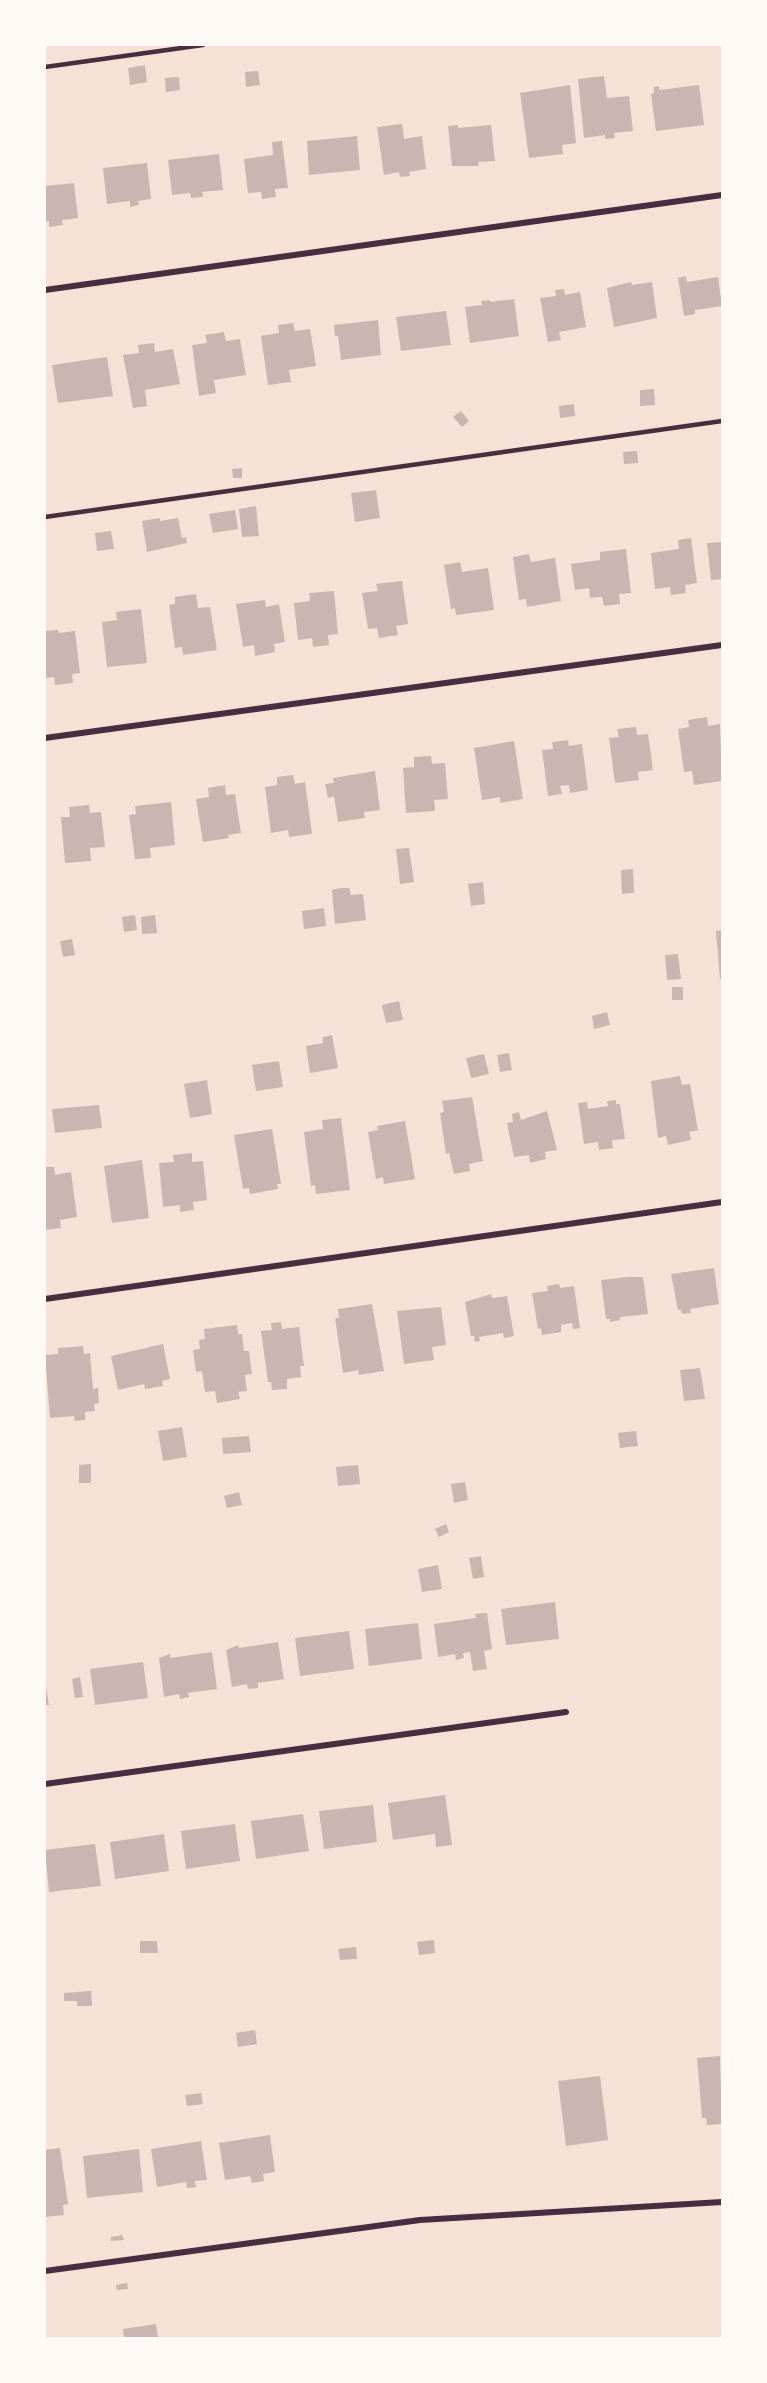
<!DOCTYPE html>
<style>
body{margin:0}
#map{position:relative;width:767px;height:2383px;overflow:hidden;background:#f7e1d7;font-family:"IBM Plex Sans",sans-serif}
canvas{display:block}
.frame{position:absolute;inset:0;border:46px solid #fffaf5;pointer-events:none}
</style>
<div id="map">
<canvas width="767" height="2383"></canvas>
<div class="frame"></div>
</div>
<script>
const ctx = document.querySelector('canvas').getContext('2d');
ctx.lineJoin = 'round';
function paint(path, color) { ctx.fillStyle = color; ctx.fill(path, 'evenodd'); }
const poly = rows => new Path2D(rows.map(r => 'M' + r).join(''));
function trace(path, color, width, dash) { ctx.strokeStyle = color; ctx.lineWidth = width; ctx.lineCap = dash ? 'butt' : 'round'; ctx.setLineDash(dash || []); ctx.stroke(path); }
paint(poly([
 [145,65,147,82,130,85,128,68],
 [258,71,260,85,246,87,245,72],
 [604,76,607,98,629,96,633,131,614,133,615,138,605,139,605,135,584,138,578,79],
 [179,77,180,90,166,92,165,78],
 [570,85,576,143,562,145,563,154,529,158,520,93],
 [699,85,704,125,656,131,651,94,654,93,654,87,659,86,659,90],
 [402,124,404,139,422,136,426,169,409,172,410,176,400,177,399,172,384,175,377,127],
 [458,125,458,128,491,125,495,161,478,162,479,166,452,166,448,126],
 [357,136,360,170,309,175,307,141],
 [282,141,288,188,275,189,276,197,262,199,261,192,248,193,244,159,273,155,272,142],
 [219,154,223,190,202,192,203,197,191,198,190,193,172,195,168,160],
 [147,163,151,199,138,201,139,205,130,207,130,201,107,204,103,168],
 [74,183,78,218,62,220,63,225,49,227,49,221,45,222,45,186],
 [686,276,687,282,718,277,722,306,695,310,695,314,684,316,678,278],
 [631,282,632,285,652,282,657,318,614,327,607,288],
 [564,289,565,295,580,292,586,327,559,332,561,340,548,342,540,298,556,296,555,290],
 [514,299,519,336,470,343,465,307,482,305,481,301,490,300,490,302],
 [446,311,451,345,401,351,396,317],
 [378,320,381,355,341,360,338,336,335,336,334,325],
 [293,323,295,331,310,329,316,366,289,370,291,382,268,385,261,336,279,333,278,325],
 [224,332,226,341,240,339,246,375,214,380,216,393,199,396,192,345,207,343,205,335],
 [154,343,155,352,173,349,180,384,145,390,147,406,133,408,123,355,139,353,138,345],
 [107,357,113,396,58,403,52,365],
 [654,389,655,405,640,406,640,390],
 [574,404,575,416,560,418,559,406],
 [461,411,469,421,462,427,453,417],
 [637,451,638,463,624,464,623,452],
 [242,468,242,478,233,478,232,469],
 [376,490,380,518,355,522,351,493],
 [256,506,259,536,242,537,239,509],
 [235,510,238,529,213,533,209,514],
 [160,518,160,521,178,518,182,538,186,537,187,543,147,552,142,521],
 [111,531,114,549,97,551,95,533],
 [691,538,697,583,685,585,686,593,671,595,670,587,655,589,651,553,679,549,678,540],
 [722,542,722,579,711,580,707,543],
 [626,549,631,593,619,594,620,604,604,606,602,597,590,598,589,588,575,590,571,564,600,560,600,552],
 [529,554,531,562,555,558,561,601,527,607,526,599,519,600,513,557],
 [460,562,462,572,488,568,494,610,456,615,455,608,451,609,444,565],
 [402,581,408,624,396,626,398,635,379,638,377,628,368,629,362,593,378,591,376,584],
 [334,591,338,634,328,635,329,645,313,647,312,638,298,640,294,603,310,601,309,593],
 [196,594,198,608,210,607,217,650,183,655,182,647,175,648,169,605,175,604,175,597],
 [265,600,266,607,279,604,285,642,274,644,275,652,255,656,254,645,243,647,236,604],
 [141,609,147,663,107,667,102,622,117,620,116,612],
 [58,630,59,633,75,631,80,673,72,674,73,683,55,685,54,677,45,678,45,631],
 [707,717,708,726,720,724,722,781,694,785,692,771,684,772,678,729,689,727,688,720],
 [636,727,637,735,648,734,653,770,638,772,639,780,615,783,609,738,619,737,617,729],
 [568,740,569,746,582,744,588,790,570,793,569,785,560,786,562,794,548,796,542,750,553,749,552,742],
 [514,741,523,799,500,803,500,797,482,800,474,748],
 [431,756,432,764,445,763,448,799,434,800,435,811,406,813,403,768,414,767,414,757],
 [375,771,380,810,364,812,365,818,338,822,334,796,328,798,325,784,334,783,333,778],
 [293,775,295,784,305,782,312,834,289,837,288,830,271,833,265,787,277,785,277,777],
 [225,785,226,795,235,794,241,833,228,835,229,838,203,842,196,799,209,797,208,788],
 [171,802,175,845,150,848,151,858,135,859,129,815,136,814,135,806],
 [89,805,90,813,101,812,105,847,90,848,91,861,65,863,61,817,70,817,69,807],
 [409,848,414,882,400,884,396,849],
 [633,869,634,893,622,894,621,870],
 [483,882,485,904,471,906,468,884],
 [340,888,349,888,351,895,363,894,366,920,335,924,332,890],
 [324,908,326,926,304,929,302,911],
 [135,915,137,930,124,932,122,917],
 [155,915,157,933,142,934,141,917],
 [722,930,722,979,720,979,716,931],
 [72,939,75,955,63,957,60,941],
 [678,954,681,979,667,980,665,955],
 [672,987,683,987,683,1000,672,1000],
 [399,1001,403,1020,386,1023,382,1005],
 [607,1012,610,1025,594,1029,592,1016],
 [332,1035,338,1068,310,1073,306,1046,323,1043,323,1037],
 [509,1053,512,1070,500,1072,497,1055],
 [484,1054,489,1074,471,1078,466,1058],
 [279,1061,283,1087,256,1091,252,1065],
 [680,1076,682,1085,690,1084,698,1130,689,1132,691,1140,668,1145,666,1136,658,1138,651,1081],
 [207,1080,212,1114,190,1118,184,1084],
 [472,1097,483,1161,469,1164,470,1171,454,1174,449,1153,446,1154,440,1113,444,1112,442,1101],
 [616,1100,616,1104,620,1104,625,1139,612,1140,613,1148,599,1150,598,1142,584,1144,578,1103,587,1102,588,1109,608,1106,607,1101],
 [99,1105,102,1128,55,1133,52,1109],
 [547,1111,557,1150,545,1152,546,1159,530,1163,529,1155,514,1157,507,1123,513,1122,512,1114,519,1112,521,1120],
 [341,1118,350,1190,316,1194,315,1185,311,1186,304,1132,323,1129,322,1120],
 [405,1121,415,1179,384,1184,383,1177,376,1179,368,1132,378,1130,377,1126],
 [272,1129,281,1184,277,1184,278,1189,250,1194,249,1188,243,1189,234,1135],
 [192,1153,192,1162,203,1161,207,1200,193,1202,194,1210,180,1212,180,1205,163,1207,159,1163,174,1162,173,1155],
 [142,1160,149,1218,112,1223,104,1166],
 [45,1167,54,1167,55,1175,71,1172,77,1217,60,1220,61,1228,45,1230],
 [714,1268,719,1304,690,1309,691,1313,682,1314,681,1310,678,1310,671,1274],
 [627,1277,643,1277,648,1314,620,1317,620,1320,610,1322,610,1319,606,1319,601,1280],
 [559,1284,560,1288,574,1286,580,1328,573,1329,572,1323,561,1325,561,1332,542,1335,541,1328,538,1329,532,1293,548,1291,547,1286],
 [491,1294,492,1298,507,1296,514,1336,504,1338,503,1333,479,1337,480,1341,475,1342,474,1336,471,1336,465,1302],
 [372,1304,384,1371,359,1375,358,1370,343,1373,335,1318,339,1318,338,1309],
 [441,1307,446,1345,432,1347,434,1360,404,1364,397,1311],
 [281,1322,282,1329,299,1327,304,1366,300,1366,301,1377,287,1379,287,1389,272,1390,271,1382,268,1382,261,1331,272,1330,271,1323],
 [237,1325,238,1334,242,1334,244,1351,249,1351,252,1374,245,1375,247,1391,238,1392,240,1399,217,1403,215,1391,205,1392,202,1371,196,1372,193,1350,200,1349,199,1340,205,1339,204,1329],
 [163,1344,170,1379,162,1381,163,1386,145,1389,144,1384,118,1390,111,1356],
 [83,1346,84,1354,90,1353,93,1389,98,1388,99,1403,94,1404,95,1411,85,1412,85,1420,75,1421,74,1416,50,1418,45,1355,58,1354,58,1348],
 [700,1368,705,1399,684,1401,680,1370],
 [182,1427,187,1457,163,1461,158,1431],
 [636,1431,638,1446,620,1448,618,1433],
 [249,1436,251,1452,223,1454,222,1438],
 [91,1464,91,1483,79,1483,79,1465],
 [358,1465,360,1484,338,1486,336,1467],
 [465,1482,468,1500,454,1503,451,1484],
 [239,1492,242,1505,227,1508,224,1496],
 [446,1524,449,1532,439,1537,435,1529],
 [481,1556,484,1577,473,1579,469,1558],
 [438,1565,442,1589,422,1592,418,1569],
 [555,1602,559,1639,506,1645,501,1609],
 [487,1613,492,1649,484,1651,487,1669,473,1671,470,1652,463,1653,464,1658,456,1660,455,1654,438,1657,434,1624,476,1618,475,1614],
 [418,1623,422,1659,369,1666,365,1629],
 [349,1631,354,1669,300,1676,295,1638],
 [278,1642,284,1679,258,1683,258,1688,248,1689,247,1684,232,1687,226,1650,238,1645,239,1648],
 [212,1652,217,1689,188,1693,189,1697,180,1699,179,1694,164,1697,159,1658,170,1654,170,1658],
 [143,1662,148,1698,95,1705,90,1669],
 [80,1677,83,1697,75,1698,72,1679],
 [45,1681,49,1705,45,1705],
 [445,1795,452,1845,436,1847,435,1834,393,1840,388,1803],
 [373,1805,377,1842,324,1849,319,1811],
 [303,1814,309,1851,256,1859,251,1821],
 [235,1824,240,1861,186,1869,181,1831],
 [164,1834,169,1871,115,1879,110,1842],
 [95,1844,101,1886,49,1892,45,1850],
 [434,1940,435,1953,419,1955,417,1942],
 [140,1941,157,1941,158,1953,140,1953],
 [356,1947,357,1959,340,1960,338,1949],
 [91,1991,92,2006,77,2006,77,2001,64,2001,64,1993],
 [255,2030,257,2044,238,2047,236,2033],
 [720,2056,722,2124,707,2125,706,2118,702,2118,697,2058],
 [600,2076,608,2140,566,2146,558,2081],
 [201,2093,203,2104,187,2106,185,2095],
 [270,2135,275,2172,263,2174,264,2181,252,2183,250,2176,225,2180,219,2143],
 [201,2141,207,2180,195,2181,196,2187,187,2188,186,2182,157,2187,151,2149],
 [60,2148,68,2204,63,2205,64,2215,45,2217,45,2150],
 [139,2149,143,2192,87,2198,83,2156],
 [122,2235,124,2240,111,2241,111,2237],
 [127,2283,128,2289,117,2290,116,2285],
 [156,2324,158,2338,124,2338,123,2329]
]), '#ccb4b1');
trace(poly([
 [45,67,203,45],
 [45,517,722,421]
]), '#4a2c40', 4.5);
trace(poly([
 [45,290,722,195],
 [45,738,722,645],
 [45,1299,722,1202],
 [45,1784,566,1712],
 [45,2271,420,2220,722,2202]
]), '#4a2c40', 6);
</script>
